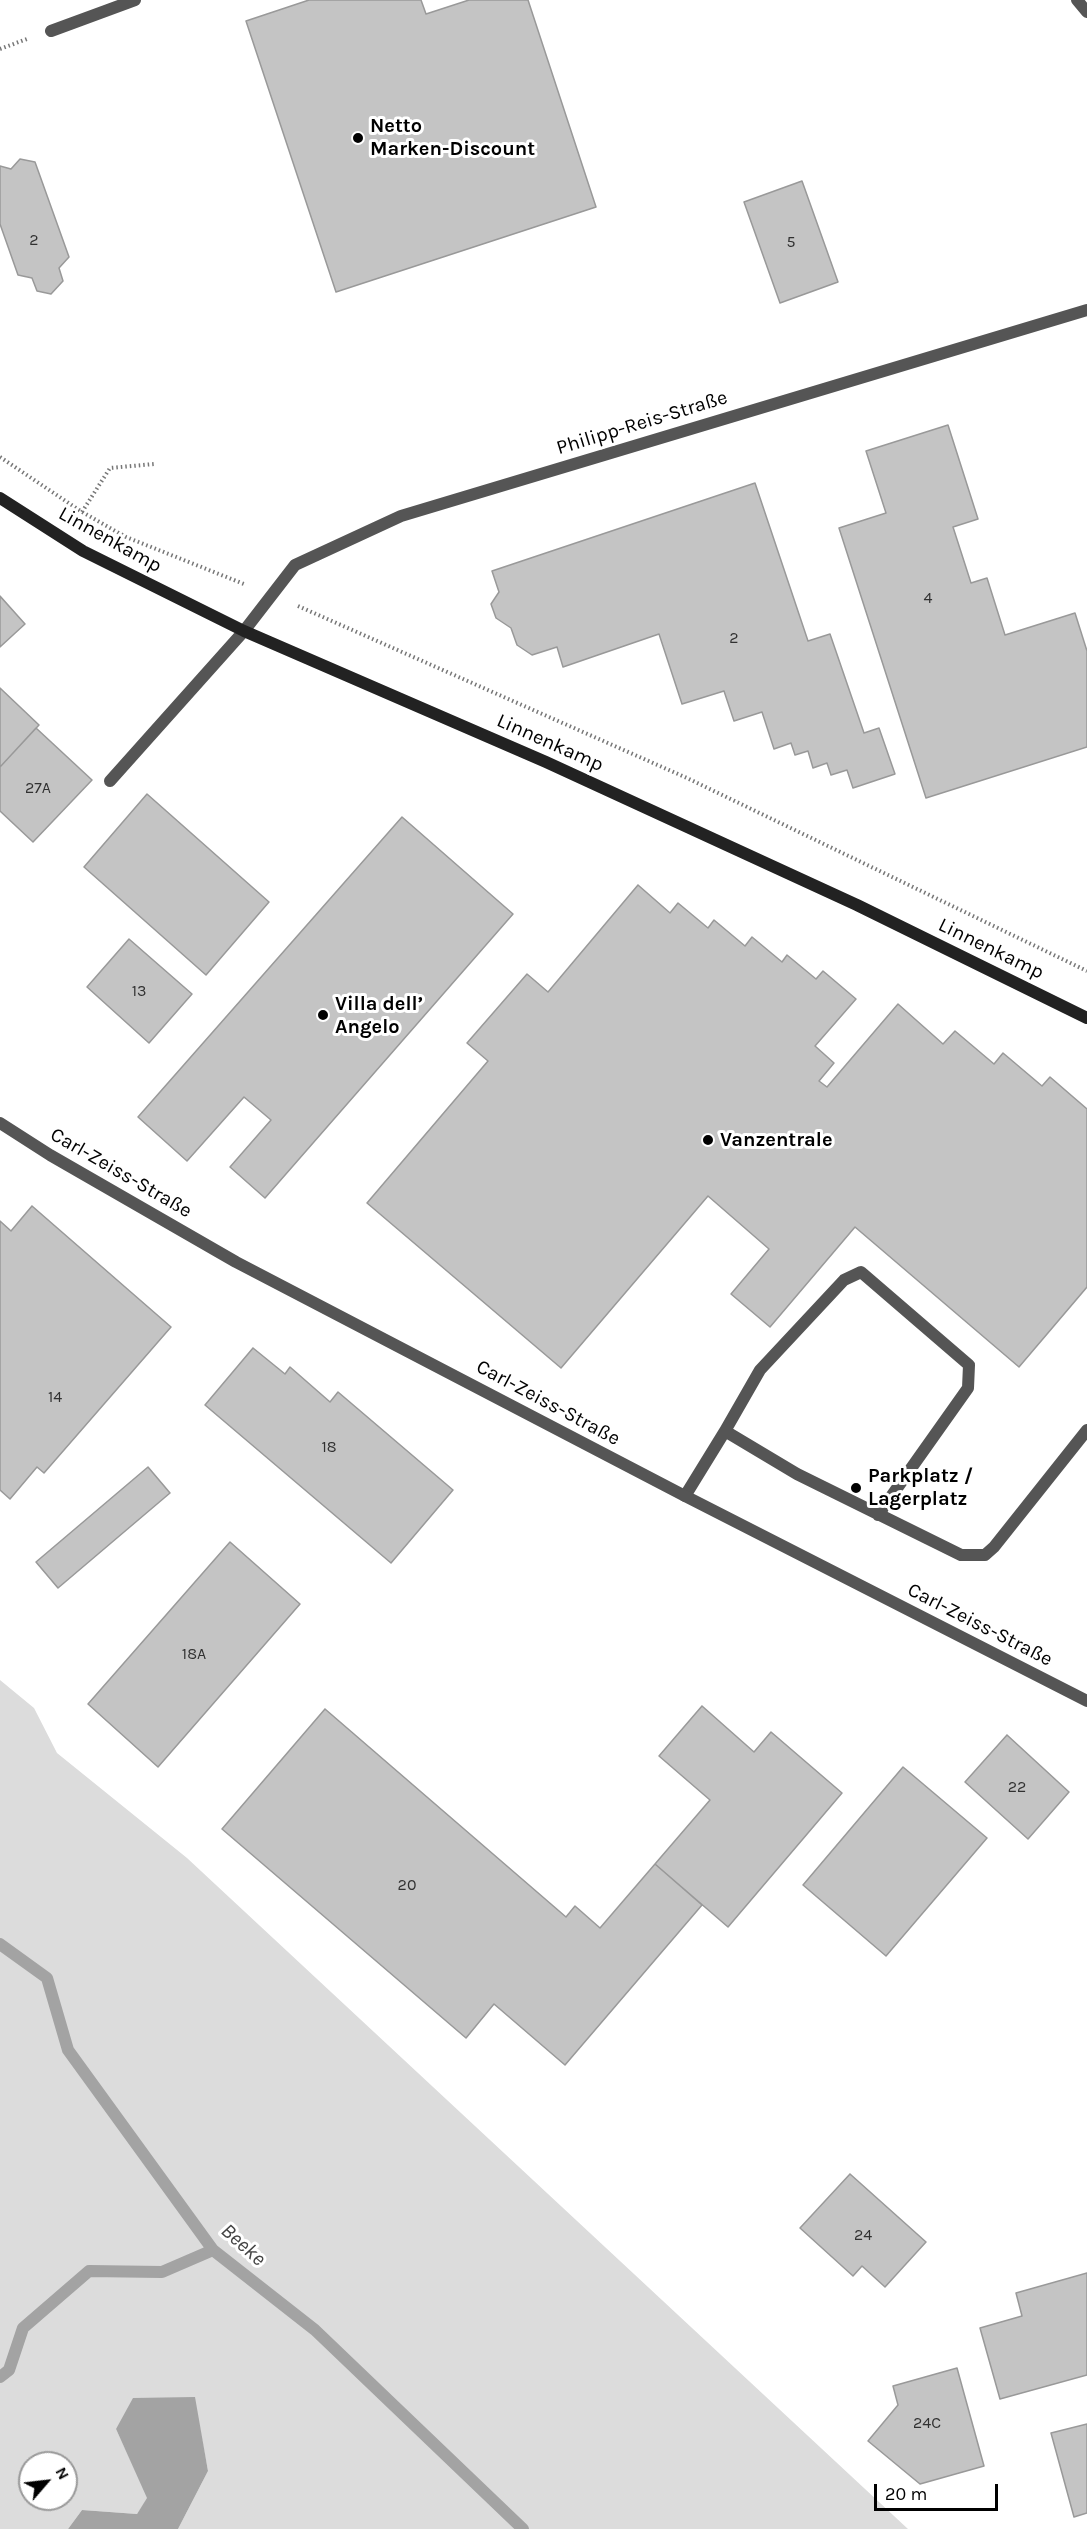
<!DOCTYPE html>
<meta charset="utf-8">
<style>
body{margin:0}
#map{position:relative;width:1087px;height:2529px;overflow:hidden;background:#fff;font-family:Karla,sans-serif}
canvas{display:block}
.north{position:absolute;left:18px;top:2451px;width:60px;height:60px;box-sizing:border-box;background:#fff;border:2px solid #999;border-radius:50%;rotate:62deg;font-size:16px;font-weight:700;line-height:24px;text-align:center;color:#000}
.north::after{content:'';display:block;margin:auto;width:21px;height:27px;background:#000;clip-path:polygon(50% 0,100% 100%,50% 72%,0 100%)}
.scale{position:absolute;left:874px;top:2484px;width:124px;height:27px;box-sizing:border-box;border:3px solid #000;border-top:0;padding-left:8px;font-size:18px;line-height:21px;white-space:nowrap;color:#000;-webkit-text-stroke:4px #fff;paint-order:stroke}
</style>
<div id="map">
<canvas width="1087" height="2529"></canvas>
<div class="north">N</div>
<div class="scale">20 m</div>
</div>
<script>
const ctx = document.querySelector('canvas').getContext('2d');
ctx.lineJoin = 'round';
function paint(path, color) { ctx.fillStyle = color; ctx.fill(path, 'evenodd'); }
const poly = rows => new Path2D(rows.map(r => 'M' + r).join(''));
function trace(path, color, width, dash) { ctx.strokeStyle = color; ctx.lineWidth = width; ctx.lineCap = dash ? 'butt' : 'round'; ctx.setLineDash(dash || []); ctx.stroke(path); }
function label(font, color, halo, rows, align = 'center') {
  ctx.font = font + ' Karla,sans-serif'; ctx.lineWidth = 6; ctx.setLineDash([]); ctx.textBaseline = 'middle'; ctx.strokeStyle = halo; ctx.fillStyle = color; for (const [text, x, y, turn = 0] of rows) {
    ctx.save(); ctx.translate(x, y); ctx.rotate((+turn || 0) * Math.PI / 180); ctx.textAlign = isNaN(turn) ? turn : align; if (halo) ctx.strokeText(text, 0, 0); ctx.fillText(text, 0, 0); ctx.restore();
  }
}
paint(poly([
 [0,1680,34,1708,57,1753,187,1858,908,2529,178,2529,208,2471,194,2397,116,2429,148,2498,137,2514,82,2510,68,2529,0,2529],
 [30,2463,66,2463,66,2499,30,2499]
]), '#dcdcdc');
paint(poly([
 [195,2397,208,2471,178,2529,68,2529,82,2510,137,2514,147,2498,116,2429,133,2398]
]), '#a3a3a3');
trace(poly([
 [0,1944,47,1978,68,2050,213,2250,315,2330,523,2529],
 [0,2377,9,2370,23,2328,89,2271,162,2272,213,2250]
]), '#a3a3a3', 12);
const building = poly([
 [309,0,421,0,426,14,469,0,528,0,596,207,336,292,246,21,309,0],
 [20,159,35,162,69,257,59,268,63,281,51,294,37,291,32,278,18,275,0,224,0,166,11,169,20,159],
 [802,181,838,282,780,303,744,202,802,181],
 [948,425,978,519,953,527,971,583,987,578,1005,635,1075,613,1087,651,1087,747,926,798,839,528,886,513,866,451,948,425],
 [755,483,808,641,830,634,864,733,879,728,895,774,853,788,847,770,831,775,827,763,813,768,808,751,795,755,791,743,774,749,762,712,734,721,724,691,682,704,659,634,563,667,557,647,532,655,517,645,511,628,496,618,491,604,499,592,492,571,755,483],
 [0,596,25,624,0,647,0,596],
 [0,688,39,725,0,767,0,688],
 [36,728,92,780,33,842,0,811,0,767,36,728],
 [147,794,269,902,206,975,84,867,147,794],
 [402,817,513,914,265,1198,230,1167,271,1120,244,1097,187,1161,138,1117,402,817],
 [638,885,670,913,678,903,708,928,714,920,745,946,752,937,782,962,787,955,816,979,823,971,856,999,815,1046,834,1063,819,1081,827,1087,898,1004,943,1044,955,1031,994,1064,1003,1053,1042,1086,1050,1077,1087,1109,1087,1287,1019,1367,855,1227,770,1327,731,1294,769,1249,708,1196,561,1368,367,1203,488,1061,467,1043,527,974,548,992,638,885],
 [129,939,192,994,149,1043,87,987,129,939],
 [32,1206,171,1327,44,1473,37,1467,10,1499,0,1490,0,1221,11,1231,32,1206],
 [253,1348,285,1374,290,1367,330,1402,338,1392,453,1490,391,1563,205,1405,253,1348],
 [148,1467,170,1493,58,1588,36,1562,148,1467],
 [230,1542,300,1604,158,1767,88,1704,230,1542],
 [702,1706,754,1752,771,1732,842,1793,728,1927,655,1864,710,1800,659,1756,702,1706],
 [325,1709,566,1917,575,1906,600,1928,655,1864,702,1905,565,2065,494,2004,466,2038,222,1829,325,1709],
 [1007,1735,1069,1792,1028,1839,965,1782,1007,1735],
 [903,1767,987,1838,886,1956,803,1885,903,1767],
 [850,2174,926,2242,885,2287,862,2266,853,2276,800,2228,850,2174],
 [1087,2273,1087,2375,1000,2399,980,2328,1022,2316,1016,2293,1087,2273],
 [957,2368,984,2466,920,2484,868,2441,898,2405,893,2386,957,2368],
 [1087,2424,1087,2513,1074,2517,1051,2433,1087,2424]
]);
paint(building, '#c4c4c4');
trace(building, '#999', 1.5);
trace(poly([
 [0,49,27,39],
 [0,457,82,512,126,537,244,584],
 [82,512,110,468,154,464],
 [298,606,687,778,1087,971]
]), '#777', 4, [1.5, 3]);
trace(poly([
 [110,781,244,631],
 [725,1431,760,1370,844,1280,861,1272,969,1365,968,1388,878,1515],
 [685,1496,725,1431,797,1474,961,1555,985,1555,994,1547,1087,1430]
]), '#555', 12);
trace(poly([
 [1077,0,1087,12],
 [51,31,135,0],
 [244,631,295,565,401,516,1087,310],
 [0,1123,50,1155,236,1262,685,1496,1087,1701]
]), '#555', 12);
trace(poly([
 [0,498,83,551,244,631,546,762,857,905,1087,1018]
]), '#222', 12);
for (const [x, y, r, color] of [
 [358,138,6,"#000"],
 [323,1015,6,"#000"],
 [708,1140,6,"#000"],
 [856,1488,6,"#000"]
]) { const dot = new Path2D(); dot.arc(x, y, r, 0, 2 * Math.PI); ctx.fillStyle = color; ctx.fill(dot); trace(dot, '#fff', 2); }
label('16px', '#313131', null, [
 ["2",34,240],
 ["5",791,242],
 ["4",928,598],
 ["2",734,638],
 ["27A",38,788],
 ["13",139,991],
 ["14",55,1397],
 ["18",329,1447],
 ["18A",194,1654],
 ["22",1017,1787],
 ["20",407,1885],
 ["24",863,2235],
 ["24C",927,2423]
]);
label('bold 20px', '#000', '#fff', [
 ["Netto",370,126],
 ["Marken-Discount",370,149],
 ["Villa dell’",335,1004],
 ["Angelo",335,1027],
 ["Vanzentrale",720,1140],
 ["Parkplatz /",868,1476],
 ["Lagerplatz",868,1499]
], 'left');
label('20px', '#000', '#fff', [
 ["Philipp-Reis-Straße",642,423,-17],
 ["Linnenkamp",110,540,29],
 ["Linnenkamp",550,743,24],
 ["Linnenkamp",991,949,26],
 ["Carl-Zeiss-Straße",121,1173,30],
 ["Carl-Zeiss-Straße",548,1403,28],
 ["Carl-Zeiss-Straße",980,1625,27]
]);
label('italic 21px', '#444', '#fff', [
 ["Beeke",243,2245,42]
]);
</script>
